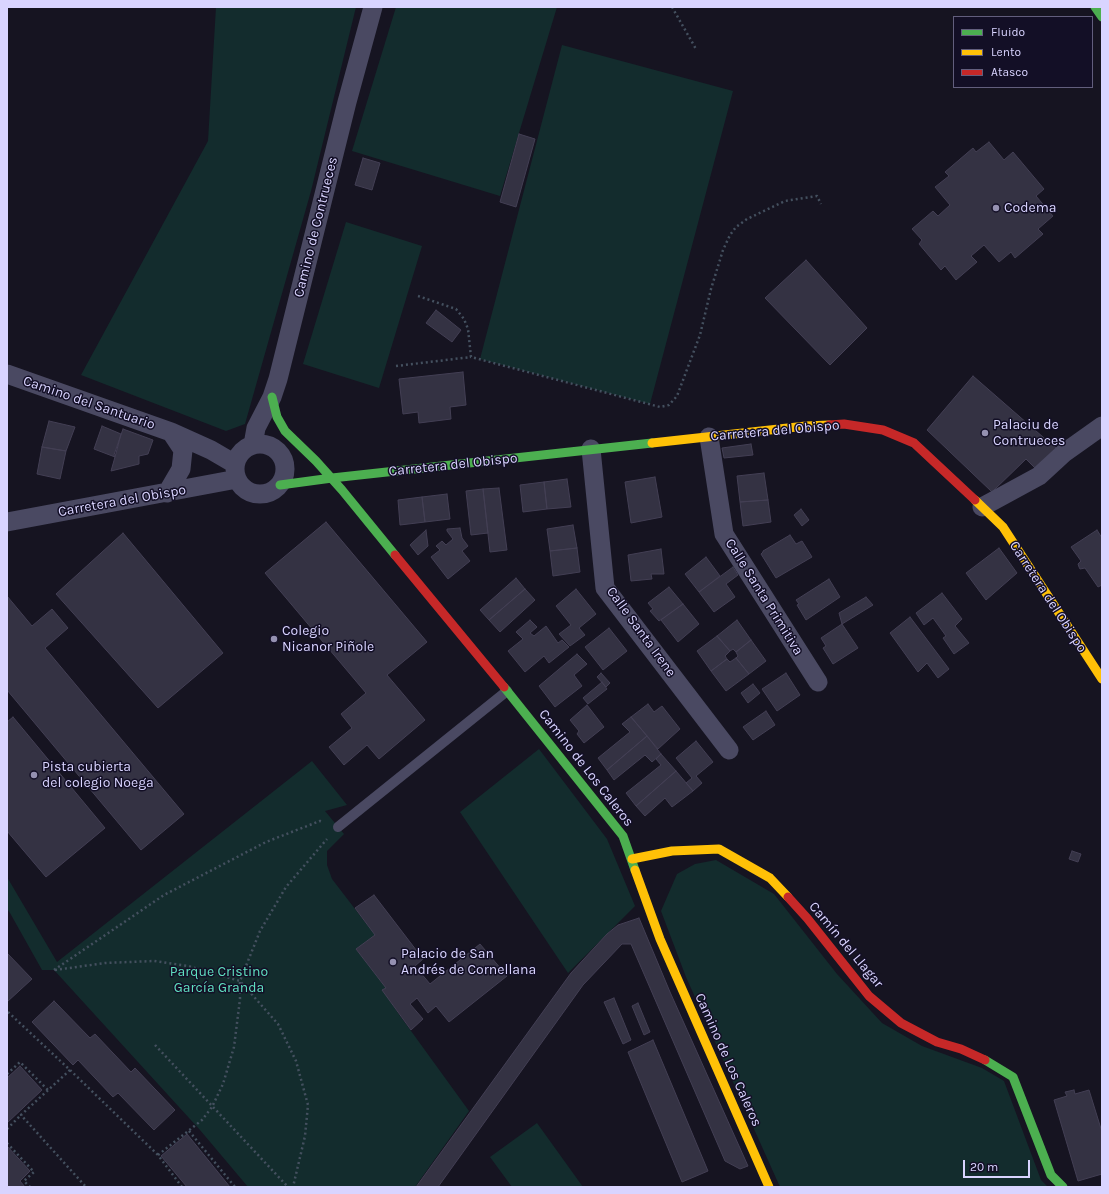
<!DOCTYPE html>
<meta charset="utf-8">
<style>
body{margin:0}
#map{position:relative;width:1109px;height:1194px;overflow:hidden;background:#161421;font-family:Karla,sans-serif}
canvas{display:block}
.frame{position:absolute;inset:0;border:8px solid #d9d4ff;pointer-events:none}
.legend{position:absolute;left:953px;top:16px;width:140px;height:72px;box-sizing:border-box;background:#130f26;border:1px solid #625e7d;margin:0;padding:5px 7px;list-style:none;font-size:12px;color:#d9d4ff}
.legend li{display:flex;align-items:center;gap:8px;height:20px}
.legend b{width:20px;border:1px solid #625e7d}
.scale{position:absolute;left:963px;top:1160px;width:67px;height:18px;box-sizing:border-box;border:2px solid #d9d4ff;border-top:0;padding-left:5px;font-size:12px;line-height:14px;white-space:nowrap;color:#d9d4ff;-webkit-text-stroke:3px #130f26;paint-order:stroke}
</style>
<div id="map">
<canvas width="1109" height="1194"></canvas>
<div class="frame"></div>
<ul class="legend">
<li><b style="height:5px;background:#4caf50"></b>Fluido</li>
<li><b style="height:5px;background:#ffc107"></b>Lento</li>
<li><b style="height:5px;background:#c62828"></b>Atasco</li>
</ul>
<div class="scale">20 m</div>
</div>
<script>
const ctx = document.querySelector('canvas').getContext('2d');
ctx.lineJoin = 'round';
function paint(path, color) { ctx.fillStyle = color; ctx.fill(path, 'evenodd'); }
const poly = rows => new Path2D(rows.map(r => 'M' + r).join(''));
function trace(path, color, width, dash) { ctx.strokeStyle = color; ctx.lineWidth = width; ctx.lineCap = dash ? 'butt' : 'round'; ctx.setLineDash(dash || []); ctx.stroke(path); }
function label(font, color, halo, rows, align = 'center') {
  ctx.font = font + ' Karla,sans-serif'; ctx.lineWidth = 3; ctx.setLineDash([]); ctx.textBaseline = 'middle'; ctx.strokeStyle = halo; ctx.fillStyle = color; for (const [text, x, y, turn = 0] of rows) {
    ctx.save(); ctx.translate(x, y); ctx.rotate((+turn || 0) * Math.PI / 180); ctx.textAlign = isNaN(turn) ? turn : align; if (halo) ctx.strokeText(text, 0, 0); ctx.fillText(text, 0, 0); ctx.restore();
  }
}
paint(poly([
 [216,7,356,7,311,191,245,424,226,431,81,375,208,141],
 [396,7,557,7,500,196,352,151],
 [562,45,733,91,650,404,480,359],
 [346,222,422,246,379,388,303,364],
 [539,749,607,839,635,906,568,973,460,812],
 [312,761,347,805,325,811,344,834,327,851,327,865,332,879,375,935,356,949,386,988,383,990,398,1013,469,1111,415,1187,248,1187,200,1130,54,970,42,970,10,913,7,909,7,877,57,962],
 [716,860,774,894,837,974,882,1023,922,1046,982,1068,1004,1081,1041,1180,1048,1187,780,1187,686,977,661,911,677,874,695,864],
 [537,1123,583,1187,512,1187,490,1157]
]), '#132c2d');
const building = poly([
 [519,134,535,139,516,207,500,202,519,134],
 [989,142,1004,160,1013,152,1044,189,1036,196,1053,216,1038,229,1043,234,1015,258,1011,252,999,262,984,245,971,256,977,262,956,280,945,266,941,270,919,244,922,240,912,229,933,211,938,216,950,205,935,187,949,176,945,172,973,148,976,152,989,142],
 [363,158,380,163,372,190,355,185,363,158],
 [806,260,867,328,830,365,765,298,806,260],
 [436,310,461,330,452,342,426,323,436,310],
 [463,372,466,405,450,407,451,419,419,423,418,412,403,414,399,379,463,372],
 [973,376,1051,444,1052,443,1056,448,1037,470,1026,459,992,492,927,430,973,376],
 [49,421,75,427,66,451,42,447,49,421],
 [102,426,121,434,115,457,94,449,102,426],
 [123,429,153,440,148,454,139,456,139,464,111,471,115,457,114,455,123,429],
 [751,444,753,455,724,458,722,448,751,444],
 [42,447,66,451,60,479,37,474,42,447],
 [764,473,768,500,740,502,737,476,764,473],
 [655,477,662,517,631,523,625,482,655,477],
 [567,479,571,507,547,509,544,482,567,479],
 [544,482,547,509,523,512,520,485,544,482],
 [499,488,507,550,490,552,483,489,499,488],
 [483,489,488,533,471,535,466,491,483,489],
 [447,494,450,519,425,522,422,497,447,494],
 [422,497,425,522,400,525,398,500,422,497],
 [768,500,771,522,743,526,740,502,768,500],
 [801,509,809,520,802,526,794,515,801,509],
 [326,522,427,642,387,675,425,720,379,759,367,745,344,765,329,747,352,728,341,714,366,693,265,573,326,522],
 [573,525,577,548,550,551,547,529,573,525],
 [460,528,462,538,468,546,462,551,470,561,448,579,431,557,440,550,436,546,442,541,446,545,453,539,447,531,447,529,460,528],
 [426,530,428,546,418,555,410,545,426,530],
 [1097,530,1102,538,1102,585,1098,587,1085,568,1080,569,1079,567,1078,564,1081,561,1071,547,1097,530],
 [123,533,223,653,158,708,56,594,123,533],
 [790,535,796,544,802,541,812,557,776,578,761,554,763,552,763,551,790,535],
 [577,548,580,572,553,576,550,551,577,548],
 [999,548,1017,573,986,600,966,573,999,548],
 [661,549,664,574,651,574,652,579,631,581,628,555,661,549],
 [706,557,720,576,699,592,685,574,706,557],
 [733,567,738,575,726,584,735,597,714,612,699,592,733,567],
 [516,578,525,589,489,620,480,610,516,578],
 [829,579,840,597,806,620,797,605,799,604,796,600,829,579],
 [669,587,683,604,659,621,650,611,653,609,648,603,669,587],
 [525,589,535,600,500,632,489,620,525,589],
 [576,589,596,614,579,628,585,635,570,646,559,634,571,625,556,606,576,589],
 [942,593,962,619,955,626,969,643,954,654,943,638,946,636,933,618,924,625,916,613,942,593],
 [7,596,32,626,52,609,68,628,45,648,184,814,141,850,7,690,7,596],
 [866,597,873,605,842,624,839,613,866,597],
 [683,604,699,624,678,642,661,620,683,604],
 [910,617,949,669,938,678,927,663,918,672,890,633,910,617],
 [530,620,537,627,530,633,534,636,546,626,558,643,562,640,569,647,549,663,544,656,525,672,508,651,523,639,516,632,530,620],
 [737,620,751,640,736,652,733,649,730,651,717,636,737,620],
 [842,624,858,648,833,664,823,648,826,646,821,638,842,624],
 [609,628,627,651,603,670,585,647,609,628],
 [717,636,730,651,725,656,727,659,711,671,697,651,717,636],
 [751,640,766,661,749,674,736,658,738,656,736,652,751,640],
 [577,654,587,664,574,675,582,686,555,707,539,686,577,654],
 [736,658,749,674,726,691,711,671,727,659,730,662,736,658],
 [601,673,610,683,606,687,597,677,601,673],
 [786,673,800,695,777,711,762,689,786,673],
 [602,682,607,689,588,704,583,698,602,682],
 [753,684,760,693,748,703,741,693,753,684],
 [648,704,654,712,662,706,680,729,658,749,631,717,648,704],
 [587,705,604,727,584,743,577,734,579,731,570,720,587,705],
 [766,711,775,725,753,740,743,727,766,711],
 [13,717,105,828,46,877,7,831,7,722,13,717],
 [631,717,647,736,607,770,598,758,630,732,622,724,631,717],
 [647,736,661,754,652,762,645,755,614,780,607,770,647,736],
 [696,741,713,762,696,776,702,783,693,791,686,783,692,778,676,758,696,741],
 [661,754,676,771,636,806,626,793,661,765,656,759,661,754],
 [676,771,693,791,672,807,665,798,645,816,636,806,676,771],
 [1072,851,1081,854,1078,862,1069,859,1072,851],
 [374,895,423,959,415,966,430,984,480,944,507,976,449,1022,436,1006,428,1013,417,998,410,1004,423,1019,411,1030,382,990,386,988,356,949,375,935,355,908,374,895],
 [639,918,670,992,748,1166,740,1169,725,1161,631,944,622,944,583,985,438,1187,416,1187,571,973,607,934,618,925,639,918],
 [7,953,32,979,7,1002,7,953],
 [614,998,631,1040,623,1044,604,1002,614,998],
 [54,1001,90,1038,95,1034,131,1072,135,1068,175,1110,154,1130,118,1093,113,1097,78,1060,73,1065,32,1022,54,1001],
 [638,1003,650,1032,644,1035,632,1006,638,1003],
 [653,1040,708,1171,682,1182,628,1052,653,1040],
 [20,1066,42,1090,7,1123,7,1078,20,1066],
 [1074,1090,1075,1094,1089,1090,1102,1132,1102,1174,1078,1181,1054,1100,1067,1096,1065,1092,1074,1090],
 [187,1134,230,1187,187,1187,161,1156,187,1134],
 [7,1146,30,1171,20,1181,25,1187,7,1187,7,1146]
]);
paint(building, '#343243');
trace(building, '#433f54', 1);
trace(poly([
 [672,7,696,49],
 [418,296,456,309,464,319,468,329,471,357,660,407,669,405,677,396,700,335,711,289,723,250,730,235,736,227,747,219,785,201,817,196,821,204],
 [396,366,471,357],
 [54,970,164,895,266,842,320,821,323,822],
 [55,970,105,963,154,961,188,966,240,981,278,1024,296,1061,308,1105,305,1136,293,1187],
 [8,1012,70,1070,158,1155],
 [155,1045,288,1187],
 [70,1070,21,1115,86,1187],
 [7,1074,20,1062,48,1090],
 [7,1129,21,1115],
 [189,1131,235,1187],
 [7,1143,34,1172,24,1181,30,1187],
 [182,1187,158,1155,202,1120,212,1107,223,1084,234,1047,240,999,240,981,260,931,286,887,327,839]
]), '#44505f', 2.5, [2, 3]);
trace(poly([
 [338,827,507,691]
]), '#4a4962', 10);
trace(poly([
 [7,374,171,432,211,450,235,464],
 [709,437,724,534,818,682],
 '235 469a25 25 0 1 1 50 0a25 25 0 1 1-50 0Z',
 [253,445,256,428,272,397,278,379,347,102,373,7],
 [591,449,605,588,729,750],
 [167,493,181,469,183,450,171,432],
 [982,507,1039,476,1064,453,1102,426],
 [7,522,237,479]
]), '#4a4962', 19);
trace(poly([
 [1095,7,1102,17],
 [272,397,277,417,285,431,316,461,342,490,395,555],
 [280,485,332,478,652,443],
 [504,687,623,836,635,870],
 [985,1060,1013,1077,1051,1175,1063,1187]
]), '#4caf50', 9);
trace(poly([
 [652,443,806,426,829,425],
 [975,500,1003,527,1102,679],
 [632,859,672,851,719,849,770,878,788,897],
 [635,870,660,939,769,1187]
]), '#ffc107', 9);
trace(poly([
 [829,425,844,424,883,430,914,443,975,500],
 [395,555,504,687],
 [788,897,807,918,869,996,901,1023,937,1042,961,1049,985,1060]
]), '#c62828', 9);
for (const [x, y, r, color] of [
 [996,208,4,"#9591b1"],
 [985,433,4,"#9591b1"],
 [274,639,4,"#9591b1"],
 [34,775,4,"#9591b1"],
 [393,962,4,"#9591b1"]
]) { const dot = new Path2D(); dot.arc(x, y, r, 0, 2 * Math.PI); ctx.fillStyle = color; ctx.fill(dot); trace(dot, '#130f26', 1.5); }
label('14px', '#d9d4ff', '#130f26', [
 ["Codema",1004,208],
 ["Palaciu de",993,425],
 ["Contrueces",993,441],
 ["Colegio",282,631],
 ["Nicanor Piñole",282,647],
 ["Pista cubierta",42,767],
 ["del colegio Noega",42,783],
 ["Palacio de San",401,954],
 ["Andrés de Cornellana",401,970]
], 'left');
label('14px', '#d9d4ff', '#130f26', [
 ["Camino de Contrueces",316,227,-76],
 ["Camino del Santuario",89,403,19],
 ["Carretera del Obispo",775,431,-5],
 ["Carretera del Obispo",453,465,-6],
 ["Carretera del Obispo",122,501,-10],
 ["Calle Santa Primitiva",764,597,58],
 ["Carretera del Obispo",1048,597,57],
 ["Calle Santa Irene",641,632,54],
 ["Camino de Los Caleros",586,768,52],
 ["Camín del Llagar",846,945,50],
 ["Camino de Los Caleros",728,1060,66]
]);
label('14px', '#5fe0c0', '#130f26', [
 ["Parque Cristino",219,972],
 ["García Granda",219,988]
]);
</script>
